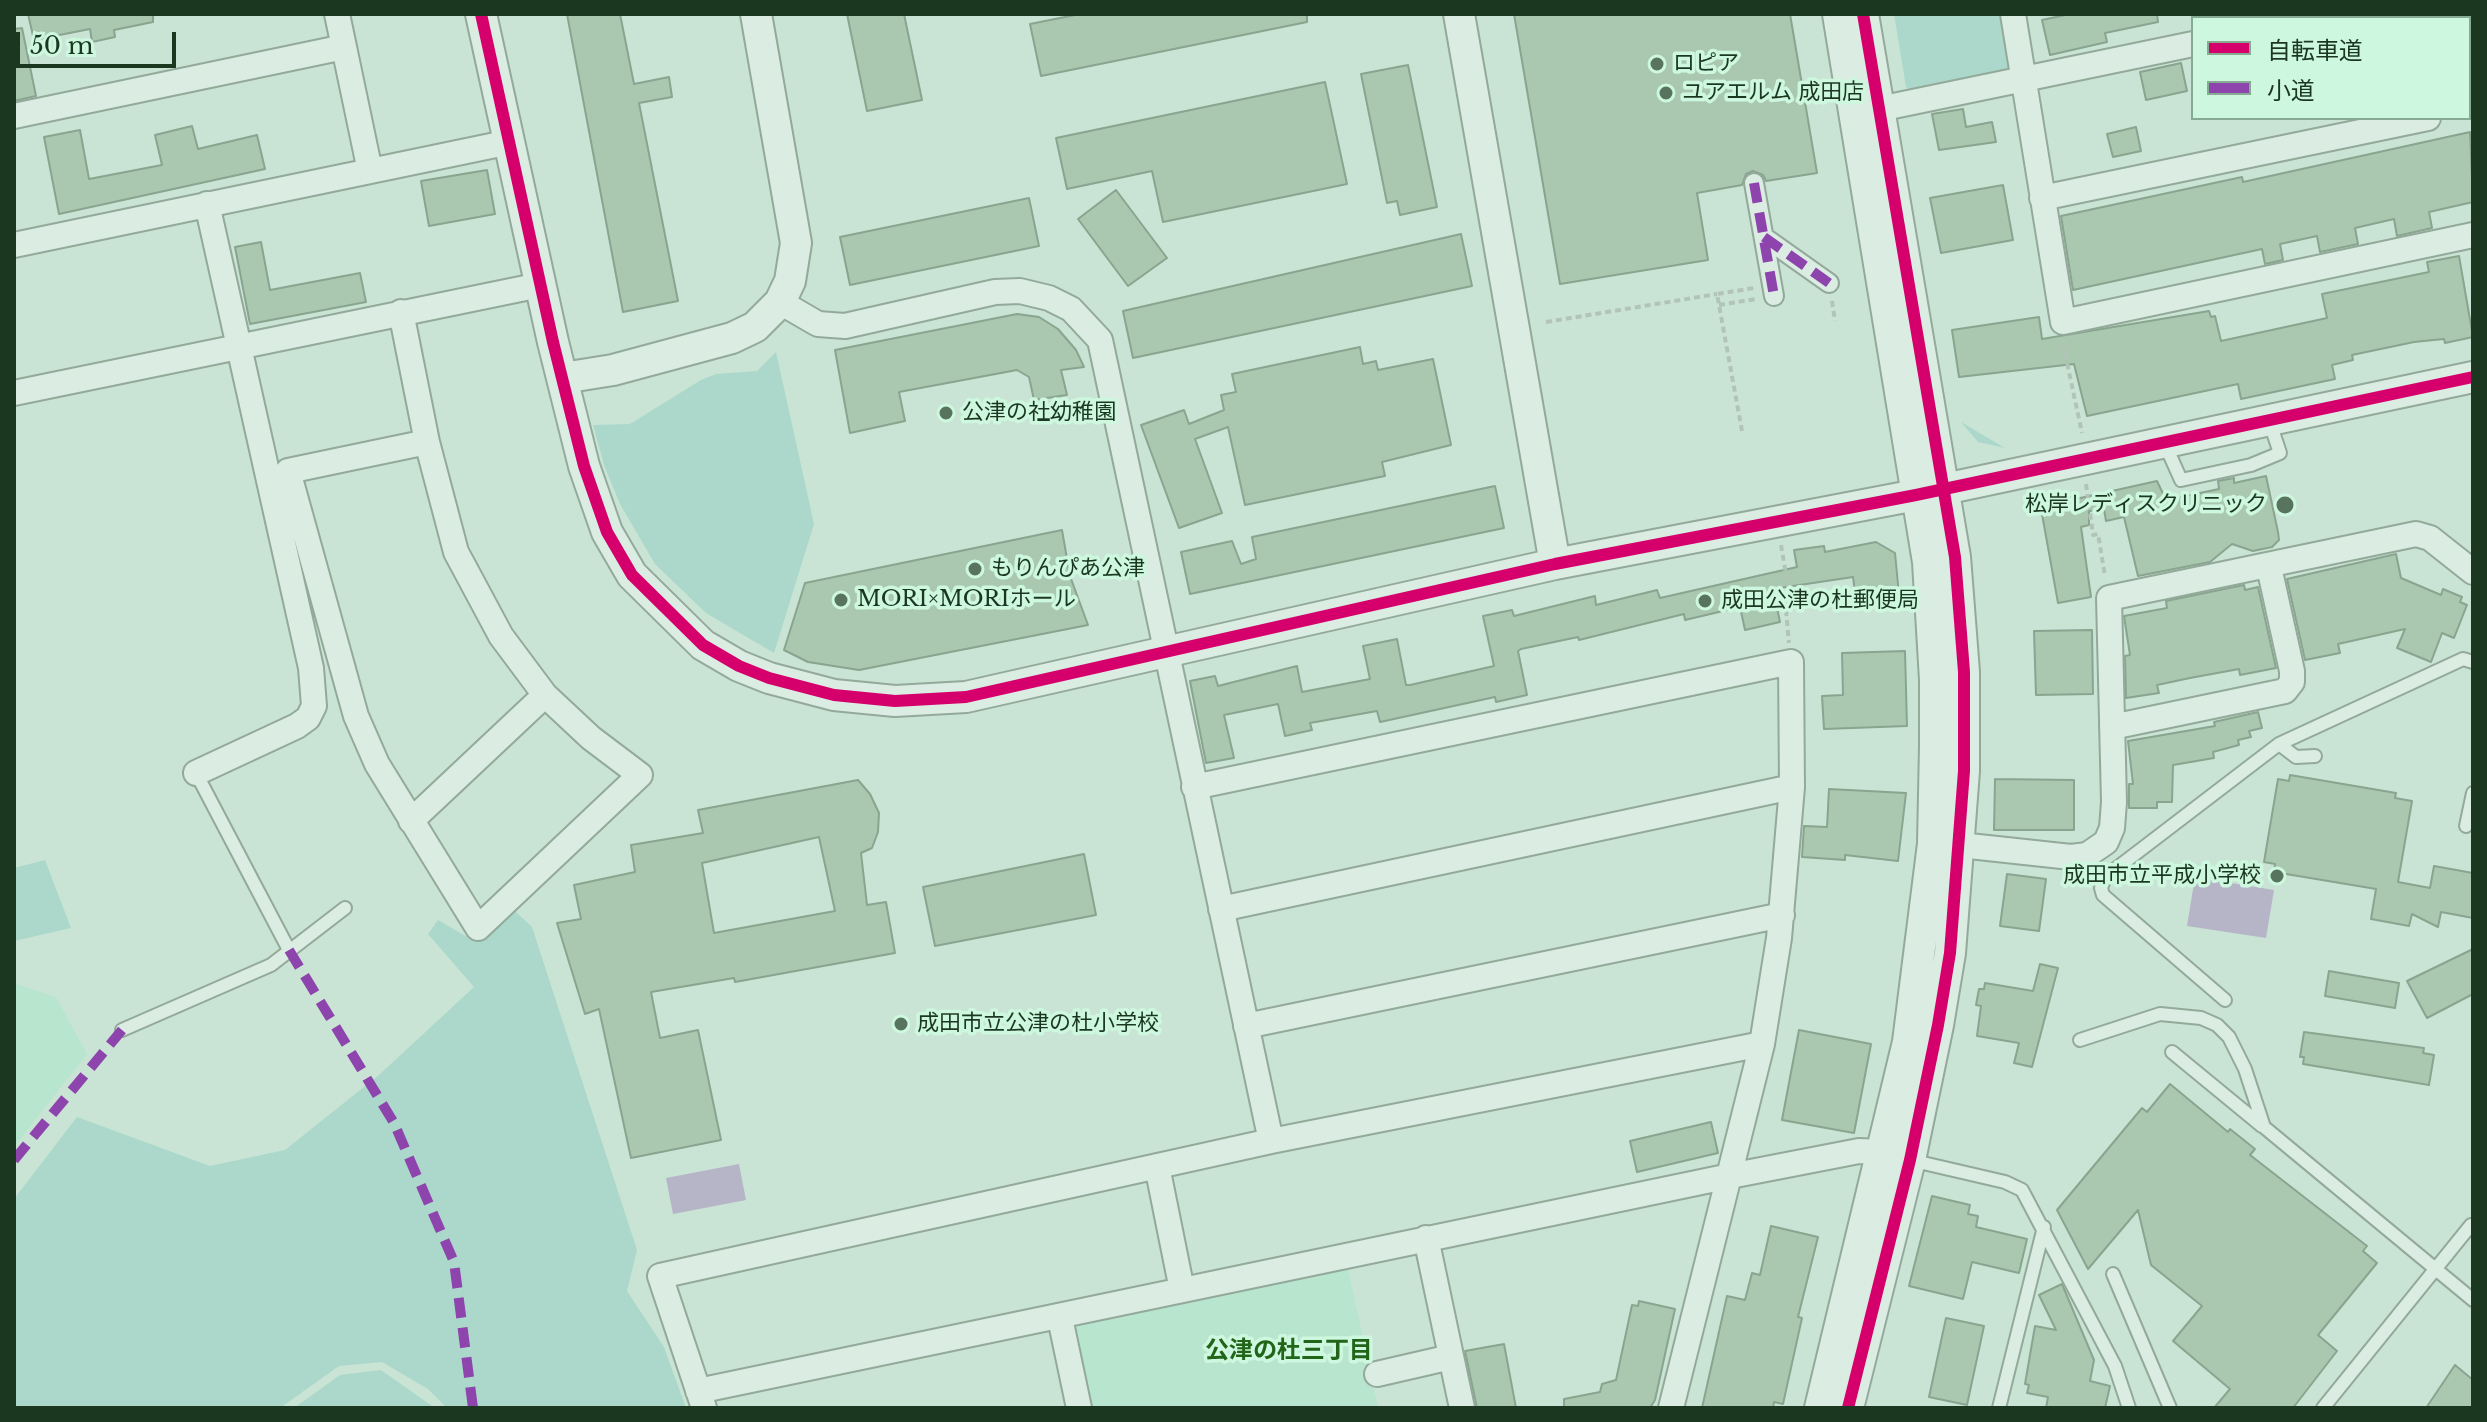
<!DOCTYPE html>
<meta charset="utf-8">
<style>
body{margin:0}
#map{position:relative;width:2487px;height:1422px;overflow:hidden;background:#c9e4d4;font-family:"Libre Baskerville","Noto Sans JP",serif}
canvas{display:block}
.frame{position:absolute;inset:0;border:16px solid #1b3720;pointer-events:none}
.legend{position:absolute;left:2191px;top:16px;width:280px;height:104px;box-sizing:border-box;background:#cdf7de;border:2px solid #86aa92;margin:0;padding:10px 14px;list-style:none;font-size:24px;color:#1b3720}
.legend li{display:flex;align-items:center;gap:16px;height:40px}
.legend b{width:40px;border:2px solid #86aa92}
.scale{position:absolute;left:16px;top:32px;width:160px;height:36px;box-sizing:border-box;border:4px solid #1b3720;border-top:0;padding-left:10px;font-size:24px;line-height:28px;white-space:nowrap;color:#1b3720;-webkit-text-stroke:6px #cdf7de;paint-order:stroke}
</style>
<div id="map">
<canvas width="2487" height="1422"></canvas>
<div class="frame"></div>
<ul class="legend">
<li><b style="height:10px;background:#d6006c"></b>自転車道</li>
<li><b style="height:10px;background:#8e44ad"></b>小道</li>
</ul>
<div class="scale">50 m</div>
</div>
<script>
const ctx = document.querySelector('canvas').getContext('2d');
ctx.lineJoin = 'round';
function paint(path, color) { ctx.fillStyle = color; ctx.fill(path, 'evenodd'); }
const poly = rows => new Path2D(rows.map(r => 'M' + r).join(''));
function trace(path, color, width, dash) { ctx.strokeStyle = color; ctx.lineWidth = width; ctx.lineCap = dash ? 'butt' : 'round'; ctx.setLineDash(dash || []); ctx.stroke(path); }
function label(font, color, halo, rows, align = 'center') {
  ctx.font = font + ' "Libre Baskerville","Noto Sans JP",serif'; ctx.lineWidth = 7; ctx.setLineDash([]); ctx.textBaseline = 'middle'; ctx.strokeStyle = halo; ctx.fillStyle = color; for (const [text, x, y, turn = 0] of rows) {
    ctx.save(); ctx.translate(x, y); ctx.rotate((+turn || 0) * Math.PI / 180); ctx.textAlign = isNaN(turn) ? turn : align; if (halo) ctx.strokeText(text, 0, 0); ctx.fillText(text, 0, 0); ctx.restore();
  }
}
paint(poly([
 [14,983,56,997,87,1054,14,1147],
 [1347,1264,1378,1408,1091,1408,1074,1328,1078,1321]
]), '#b8e5ce');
paint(poly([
 [1894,14,2004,14,2013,65,2007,73,1915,93,1906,87],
 [776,352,814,524,774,653,706,613,655,564,620,504,604,465,593,425,630,424,701,380,716,374,757,371],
 [1961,422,2005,448,1978,442],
 [45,860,71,928,14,941,14,868],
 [516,912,532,927,637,1250,627,1291,664,1347,686,1408,447,1408,428,1389,382,1362,339,1366,280,1408,14,1408,14,1199,77,1117,210,1166,285,1150,379,1075,474,987,428,934,438,920,474,941],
 [381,1370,435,1408,294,1408,340,1375]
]), '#abd8ca');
paint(poly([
 [2195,877,2274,890,2266,938,2187,926],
 [739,1164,746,1200,673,1214,666,1178]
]), '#b6b5c7');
const building = poly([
 [28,14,153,14,153,22,114,30,115,37,92,42,90,29,34,40,28,14],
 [567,14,620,14,634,84,669,77,672,97,639,103,678,301,623,312,567,14],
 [847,14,904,14,922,100,867,111,847,14],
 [1080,14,1307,14,1307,22,1041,76,1030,24,1080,14],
 [1514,14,1790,14,1817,173,1766,181,1763,175,1753,171,1746,174,1742,185,1697,193,1708,260,1560,284,1514,14],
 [2070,14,2157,14,2158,22,2105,33,2107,42,2050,55,2042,20,2070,14],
 [22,28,36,96,14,101,14,29,22,28],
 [2181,63,2187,91,2146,100,2140,72,2181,63],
 [1408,65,1437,207,1400,215,1397,201,1387,203,1361,74,1408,65],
 [1325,82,1347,184,1163,222,1152,171,1067,189,1056,138,1325,82],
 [1963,109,1966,127,1992,122,1996,142,1939,150,1932,114,1963,109],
 [192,126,198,149,257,135,265,169,59,214,44,137,80,130,89,179,162,165,155,135,192,126],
 [2136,127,2141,151,2113,157,2107,134,2136,127],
 [2470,132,2473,202,2429,212,2432,228,2397,236,2394,219,2355,228,2358,244,2320,252,2317,236,2280,244,2283,260,2265,264,2262,249,2073,290,2061,216,2242,177,2243,182,2470,132],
 [487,170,495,214,429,226,421,181,487,170],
 [2003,185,2013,240,1941,253,1930,198,2003,185],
 [1116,190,1167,258,1128,286,1078,219,1116,190],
 [1029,198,1039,246,850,285,840,237,1029,198],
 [1461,234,1472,286,1133,358,1123,311,1461,234],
 [261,242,270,290,360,273,366,302,250,324,235,247,261,242],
 [2459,256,2473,337,2445,343,2444,339,2414,342,2352,355,2353,360,2332,365,2335,379,2241,399,2238,384,2087,416,2074,364,1959,377,1952,330,2039,317,2042,339,2209,311,2211,317,2215,316,2221,341,2327,318,2322,294,2429,272,2427,262,2459,256],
 [1017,314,1039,317,1058,329,1076,350,1084,367,1061,370,1067,395,1034,400,1029,377,1017,370,899,392,905,421,850,433,835,350,1017,314],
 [1360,347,1363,364,1376,361,1378,370,1433,359,1451,445,1382,462,1385,476,1245,505,1228,427,1195,439,1222,513,1179,528,1141,425,1184,410,1189,424,1224,410,1221,395,1236,392,1232,374,1360,347],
 [2266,476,2278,532,2279,540,2272,547,2253,551,2232,544,2210,562,2138,576,2124,517,2106,521,2104,509,2089,511,2089,525,2081,527,2091,597,2058,603,2040,503,2076,496,2076,499,2157,481,2166,500,2219,489,2218,481,2234,478,2234,483,2266,476],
 [1495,486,1504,528,1190,594,1181,552,1232,541,1241,564,1256,559,1252,537,1495,486],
 [1062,530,1070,576,1088,625,859,670,808,662,784,650,805,583,1062,530],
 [1876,542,1895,553,1899,595,1856,600,1853,577,1773,589,1780,622,1745,630,1740,607,1685,620,1684,614,1579,640,1578,637,1521,649,1518,651,1527,695,1496,702,1495,697,1380,722,1377,711,1310,723,1312,730,1285,736,1278,704,1224,715,1234,758,1206,763,1190,681,1215,676,1218,686,1297,666,1302,692,1370,679,1363,646,1397,639,1406,685,1410,685,1494,666,1483,616,1512,610,1514,616,1595,596,1596,605,1657,590,1660,598,1797,567,1794,550,1824,546,1825,552,1876,542],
 [2396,554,2401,578,2441,595,2443,589,2462,597,2460,602,2467,605,2454,638,2442,633,2431,662,2397,648,2405,629,2338,644,2340,653,2305,660,2287,579,2396,554],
 [2244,585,2245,590,2258,587,2276,668,2240,675,2239,669,2190,678,2157,685,2159,693,2126,698,2125,656,2130,655,2124,616,2167,608,2166,601,2244,585],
 [2092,630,2093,694,2036,695,2034,631,2092,630],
 [1905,651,1907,726,1824,729,1822,696,1843,695,1842,653,1905,651],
 [2258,712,2262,728,2249,731,2251,737,2238,740,2239,745,2213,752,2214,758,2173,765,2172,802,2157,802,2157,808,2129,808,2129,784,2133,784,2128,741,2215,726,2214,722,2258,712],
 [2290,775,2396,793,2395,798,2412,801,2398,882,2430,888,2434,866,2473,873,2473,918,2441,912,2438,927,2412,914,2409,926,2371,919,2376,889,2274,872,2275,864,2264,862,2278,779,2289,781,2290,775],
 [1995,779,2074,780,2074,830,1994,830,1995,779],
 [858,780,870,794,879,813,878,832,872,848,861,853,867,905,886,902,895,953,735,982,734,978,651,992,660,1038,698,1030,721,1140,631,1158,599,1009,585,1014,557,923,581,919,574,885,635,872,631,845,703,833,698,810,858,780],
 [819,837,835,911,714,933,702,863,819,837],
 [1829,789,1906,793,1898,861,1845,855,1845,860,1802,857,1804,826,1827,827,1829,789],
 [1084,854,1096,915,935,946,923,887,1084,854],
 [2007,874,2046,879,2039,931,2000,926,2007,874],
 [2473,949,2473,994,2427,1018,2407,981,2473,949],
 [2040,964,2058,968,2032,1067,2014,1063,2019,1043,1977,1036,1981,1006,1976,1005,1979,989,1984,989,1985,983,2033,991,2040,964],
 [2329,971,2399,983,2395,1008,2325,996,2329,971],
 [1799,1030,1871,1044,1854,1133,1782,1120,1799,1030],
 [2304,1032,2424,1048,2423,1053,2434,1055,2429,1085,2303,1064,2304,1057,2300,1057,2304,1032],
 [2170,1084,2228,1132,2230,1129,2255,1149,2250,1155,2367,1246,2363,1251,2377,1263,2318,1335,2337,1351,2293,1408,2214,1408,2230,1389,2173,1341,2202,1306,2151,1265,2138,1210,2088,1269,2057,1210,2142,1108,2147,1112,2170,1084],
 [1711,1122,1718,1153,1637,1172,1630,1141,1711,1122],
 [1932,1196,1970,1205,1968,1214,1978,1216,1976,1227,2027,1239,2019,1273,1972,1262,1963,1299,1909,1286,1932,1196],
 [1771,1226,1818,1237,1798,1317,1802,1318,1783,1404,1774,1402,1773,1408,1702,1408,1727,1296,1745,1300,1752,1273,1760,1275,1771,1226],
 [2062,1284,2094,1360,2090,1381,2110,1386,2105,1408,2046,1408,2048,1397,2027,1393,2029,1385,2025,1384,2035,1326,2056,1330,2039,1295,2062,1284],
 [1639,1301,1675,1309,1655,1400,1650,1408,1564,1408,1564,1399,1600,1392,1602,1384,1616,1380,1632,1305,1638,1306,1639,1301],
 [1946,1318,1984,1326,1967,1405,1929,1397,1946,1318],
 [1504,1344,1516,1408,1477,1408,1465,1351,1504,1344],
 [2455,1365,2473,1380,2473,1408,2426,1408,2455,1365]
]);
paint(building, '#aac8b0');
trace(building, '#89a48f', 2);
const service = poly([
 [2219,14,2220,18],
 [2164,442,2181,480,2251,465,2280,453,2269,420],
 [2279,744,2296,757,2315,756],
 [196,773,289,950],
 [2466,826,2473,793],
 [2225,1000,2103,895,2101,888,2105,877,2279,744,2463,659,2473,662],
 [122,1030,271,965,345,908],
 [2080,1040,2160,1014,2201,1018,2217,1025,2229,1037,2245,1069,2264,1127,2473,1300],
 [2172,1052,2262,1126],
 [1910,1160,2005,1182,2022,1190,2115,1366,2129,1408],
 [2113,1274,2170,1408],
 [1999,1408,2044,1227],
 [2323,1408,2471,1225]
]);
const pedestrian = poly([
 [1754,183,1774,296],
 [1764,237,1829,283]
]);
const minor = poly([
 [337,14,344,47],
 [2013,14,2063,322,2473,235],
 [2453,14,2454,18],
 [2319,18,2338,14],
 [2469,78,2473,94],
 [1879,109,2193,44],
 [14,116,344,47,370,171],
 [2042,198,2428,118],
 [14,245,510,142],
 [780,302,818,324,845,326,995,292,1020,291,1049,298,1071,309,1100,340,1271,1141],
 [401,312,427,442,456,552,501,636,545,695,591,738,640,775,478,928,377,764,356,716,288,471,427,442],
 [14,393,540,285],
 [2112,727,2285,691,2292,682,2292,671,2269,567],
 [196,773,297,726,308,718,314,706,311,668,207,204],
 [1194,787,1791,662,1792,787,1779,938,1762,1044,1671,1408],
 [411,821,545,695],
 [1960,845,2071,857,2087,855,2106,842,2112,828,2114,802,2109,598,2416,534,2430,538,2473,572],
 [1221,909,1792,787],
 [1246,1026,1782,915],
 [1157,1166,1182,1290],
 [1426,1238,1462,1408],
 [1060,1318,1079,1408],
 [1377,1374,1451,1357],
 [698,1391,1730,1176,1859,1151,1883,1152],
 [704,1408,660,1276,1271,1141,1762,1044]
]);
const tertiary = poly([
 [481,14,553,342,584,466,607,532,632,575,703,645,739,666,769,678,834,695,895,701,966,697,1555,564,1916,495,2473,377],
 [1459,14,1555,564],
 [563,378,613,370,732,338,755,327,780,302,790,281,796,243,756,14],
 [1820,1408,1908,1042,1933,844,1935,746,1935,680,1928,562,1838,14],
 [1848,1408,1910,1160,1938,1025,1950,953,1964,771,1964,672,1955,557,1863,14]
]);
trace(service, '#93a99a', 16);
trace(pedestrian, '#93a99a', 22);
trace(minor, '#93a99a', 28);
trace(tertiary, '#93a99a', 34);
trace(poly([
 [1832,301,1835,321],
 [1719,305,1756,299],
 [1546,322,1717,294],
 [2063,344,2082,433],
 [1742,431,1717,294,1754,288],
 [2086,484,2093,535,2098,534,2105,576],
 [1781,545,1790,598,1785,599,1789,643]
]), '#b2c4b8', 4, [6, 4]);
trace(service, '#dbece2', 12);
trace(pedestrian, '#dbece2', 18);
trace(minor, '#dbece2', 24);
trace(tertiary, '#dbece2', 30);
trace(poly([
 [1754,183,1774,296],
 [1764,237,1829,283],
 [289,950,394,1123,454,1262,473,1408],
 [14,1160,122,1030]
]), '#8e44ad', 10, [20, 10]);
trace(poly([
 [481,14,553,342,584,466,607,532,632,575,703,645,739,666,769,678,834,695,895,701,966,697,1555,564,1916,495,2473,377],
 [1848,1408,1910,1160,1938,1025,1950,953,1964,771,1964,672,1955,557,1863,14]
]), '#d6006c', 12);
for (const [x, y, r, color] of [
 [1657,64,8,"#58745f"],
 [1666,93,8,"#58745f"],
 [946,413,8,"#58745f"],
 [2285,505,10,"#58745f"],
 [975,569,8,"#58745f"],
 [841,600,8,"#58745f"],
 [1705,601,8,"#58745f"],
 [2277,876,8,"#58745f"],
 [901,1024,8,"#58745f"]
]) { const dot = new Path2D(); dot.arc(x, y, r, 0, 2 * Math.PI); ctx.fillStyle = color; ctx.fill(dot); trace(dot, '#cdf7de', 3); }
label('22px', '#1b3720', '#cdf7de', [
 ["ロピア",1673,64],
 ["ユアエルム 成田店",1682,93],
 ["公津の社幼稚園",962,413],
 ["松岸レディスクリニック",2267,505,"right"],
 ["もりんぴあ公津",991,569],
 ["MORI×MORIホール",857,600],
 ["成田公津の杜郵便局",1721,601],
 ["成田市立平成小学校",2261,876,"right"],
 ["成田市立公津の杜小学校",917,1024]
], 'left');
label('bold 24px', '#216519', '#cdf7de', [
 ["公津の杜三丁目",1289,1351]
]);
</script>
